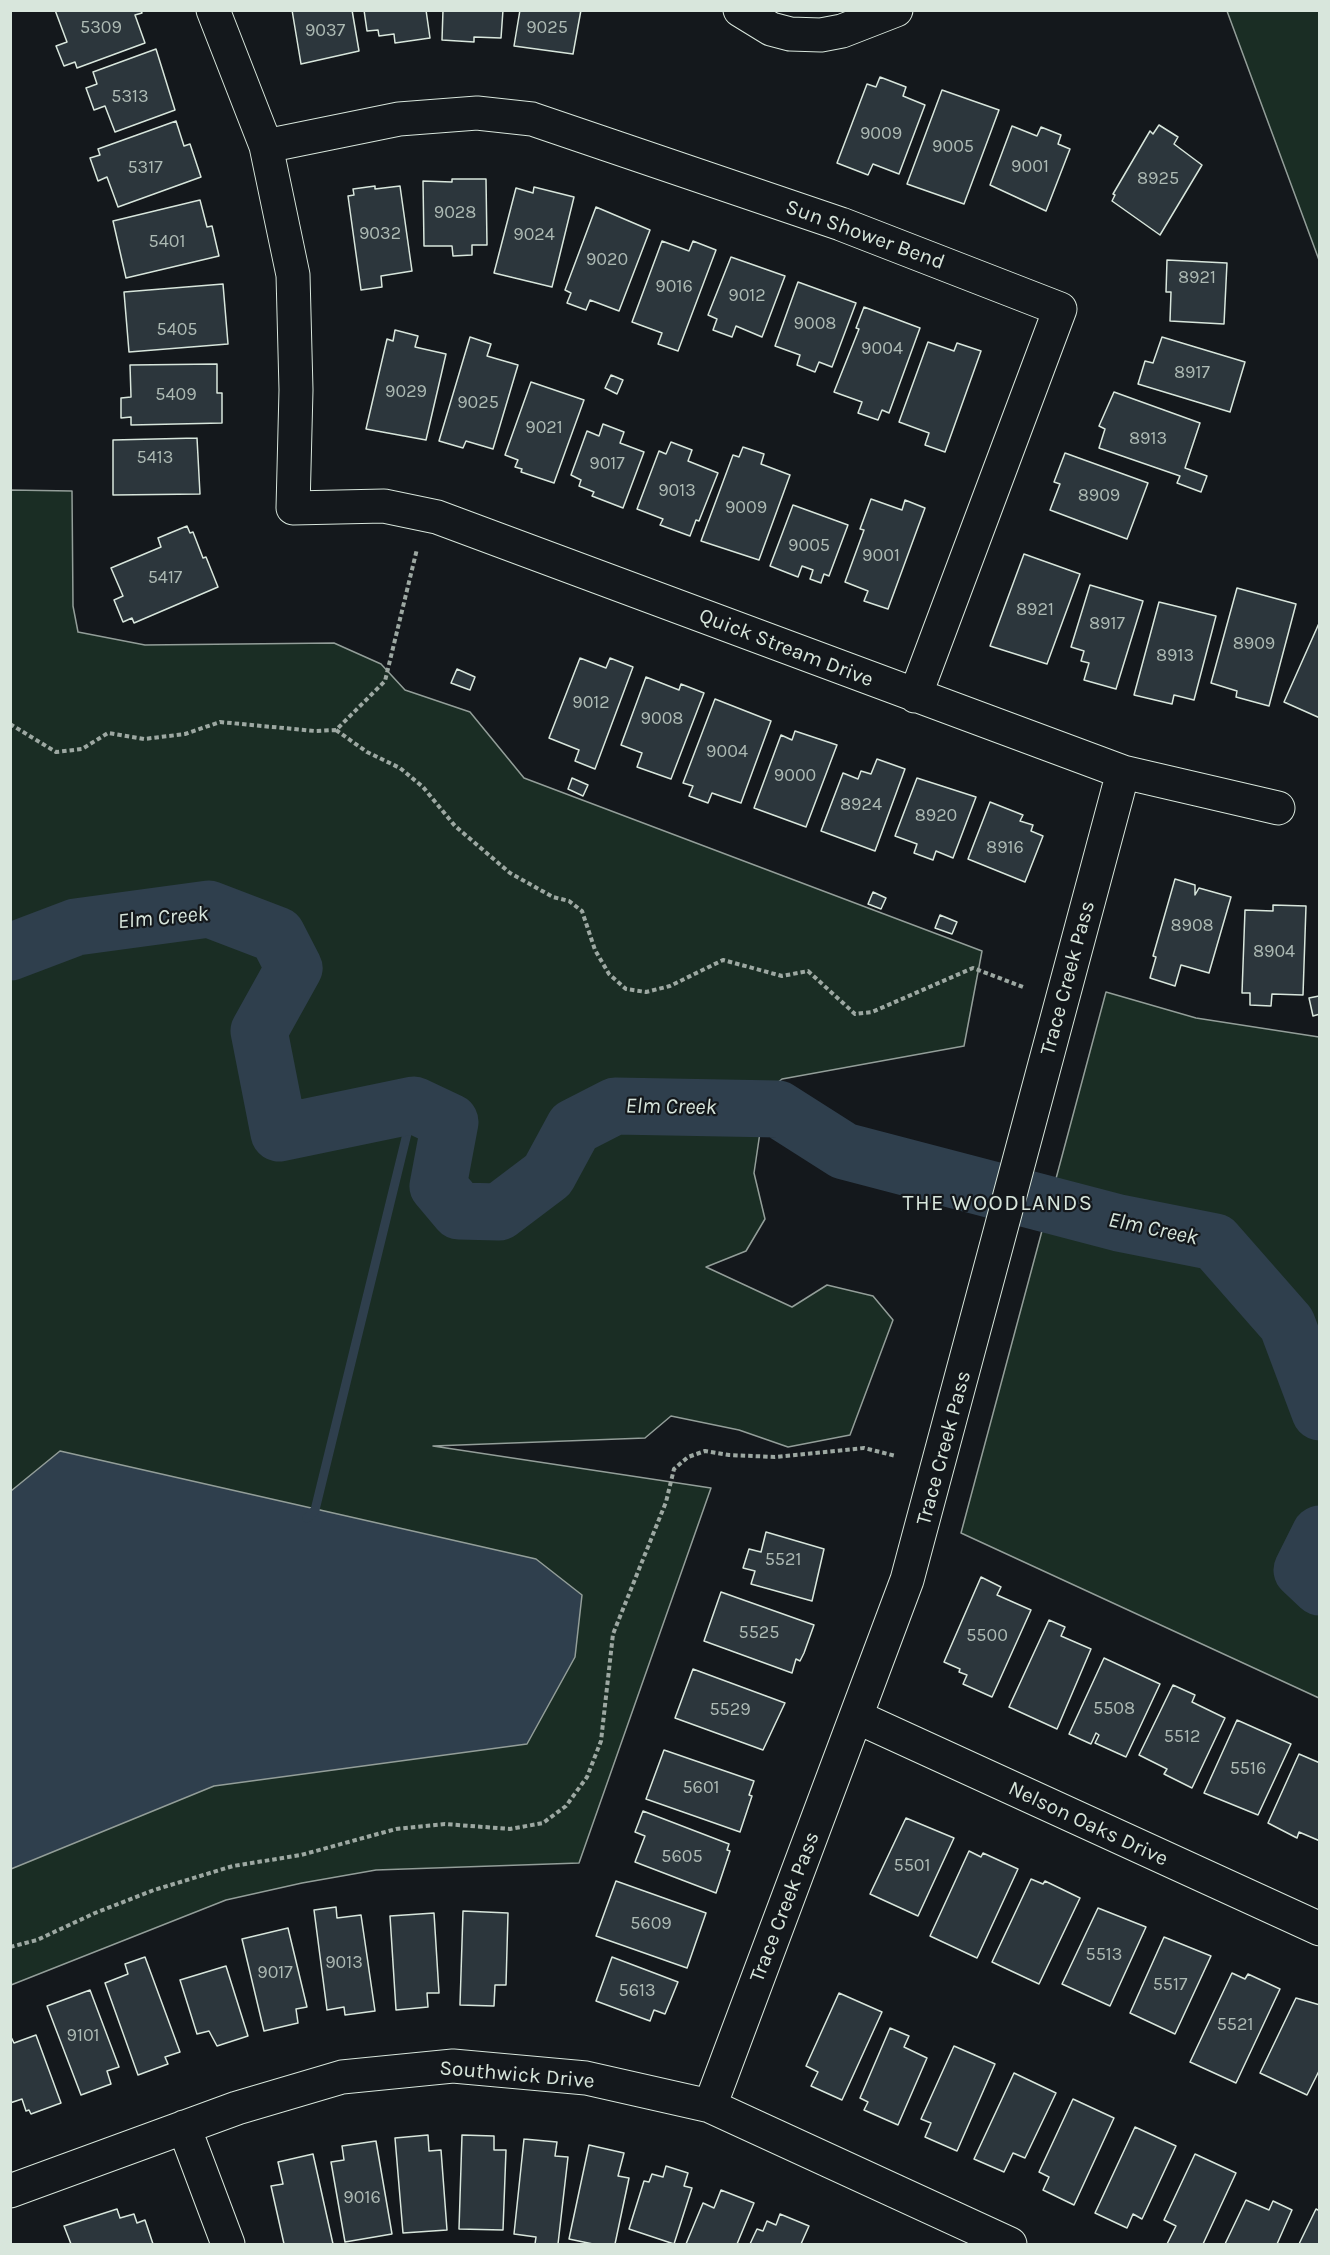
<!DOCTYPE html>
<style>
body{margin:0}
#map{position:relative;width:1330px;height:2255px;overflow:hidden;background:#14181c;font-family:Karla,sans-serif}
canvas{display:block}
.frame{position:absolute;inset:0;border:12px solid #d8e6dc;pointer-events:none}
</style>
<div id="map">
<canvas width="1330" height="2255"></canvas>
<div class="frame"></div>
</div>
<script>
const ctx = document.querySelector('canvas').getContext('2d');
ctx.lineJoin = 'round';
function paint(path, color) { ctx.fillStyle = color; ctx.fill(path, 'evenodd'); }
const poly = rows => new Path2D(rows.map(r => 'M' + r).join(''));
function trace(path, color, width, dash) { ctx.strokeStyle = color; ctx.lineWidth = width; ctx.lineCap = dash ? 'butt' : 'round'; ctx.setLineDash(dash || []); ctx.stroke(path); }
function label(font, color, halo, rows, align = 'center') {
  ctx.font = font + ' Karla,sans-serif'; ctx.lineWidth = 4.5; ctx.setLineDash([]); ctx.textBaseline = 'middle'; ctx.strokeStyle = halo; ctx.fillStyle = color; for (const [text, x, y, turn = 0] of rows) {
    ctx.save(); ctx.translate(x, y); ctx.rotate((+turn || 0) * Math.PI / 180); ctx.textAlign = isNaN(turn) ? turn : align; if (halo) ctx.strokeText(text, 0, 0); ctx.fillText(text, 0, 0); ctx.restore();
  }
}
const green = poly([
 [1227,11,1319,11,1319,260,1227,11],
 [10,490,72,491,73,606,78,632,145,645,334,643,381,664,405,690,470,712,524,778,982,951,964,1046,782,1079,766,1092,754,1173,765,1219,746,1251,706,1267,792,1307,827,1285,873,1296,893,1320,850,1435,788,1447,739,1430,671,1416,645,1438,433,1446,711,1488,579,1863,376,1870,302,1883,226,1900,11,1985,10,490],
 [1106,992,1196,1018,1319,1037,1319,1698,961,1533,1106,992]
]);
paint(green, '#1a2d24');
trace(green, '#939e99', 1.5);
const water = poly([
 [60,1451,536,1559,582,1595,575,1657,527,1744,214,1786,11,1869,11,1491,60,1451]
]);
paint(water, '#2f3f4d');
trace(water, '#939e99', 1.5);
trace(poly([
 [307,1518,315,1510,414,1105]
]), '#2f3f4d', 9);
trace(poly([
 [10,952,76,927,209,909,277,935,294,968,259,1031,279,1133,414,1105,450,1122,438,1186,459,1211,499,1212,548,1175,574,1127,615,1106,778,1109,844,1151,1119,1223,1215,1242,1287,1324,1320,1412],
 [1320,1534,1302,1570,1320,1587]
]), '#2f3f4d', 57);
const building = poly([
 [55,10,141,10,142,13,135,15,145,43,77,68,75,62,64,66,56,46,67,42,55,10],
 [292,10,352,10,359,51,301,64,292,10],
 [364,10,426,10,430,38,395,43,394,34,379,36,378,30,367,31,364,10],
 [443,10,503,10,501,38,474,37,474,42,442,40,443,10],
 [520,10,581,10,573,54,514,46,520,10],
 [156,49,175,110,115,132,105,106,94,110,86,88,97,84,93,72,156,49],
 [880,77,906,87,903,96,925,105,899,174,873,164,868,175,837,163,867,84,876,87,880,77],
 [942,90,999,110,964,204,907,184,942,90],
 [176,121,184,146,190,144,201,177,118,207,107,177,98,181,90,158,100,155,98,149,176,121],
 [1159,125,1178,137,1174,144,1202,165,1160,235,1112,201,1115,195,1113,194,1150,131,1153,134,1159,125],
 [1012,126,1037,136,1041,127,1061,135,1058,144,1070,149,1046,211,990,185,1012,126],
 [452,179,486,179,487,245,472,245,472,255,453,256,452,246,424,246,423,181,452,182,452,179],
 [375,186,375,189,400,186,412,271,381,276,382,287,361,290,348,196,354,195,353,189,375,186],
 [534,187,574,197,552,287,494,273,516,188,533,193,534,187],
 [200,200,207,227,212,226,219,256,126,278,113,221,200,200],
 [596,207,650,230,619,311,590,300,586,310,567,303,571,293,565,290,596,207],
 [662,241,689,251,693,241,716,250,678,351,658,344,662,333,632,322,662,241],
 [731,257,785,276,762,337,736,326,732,337,713,330,717,319,708,315,731,257],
 [1167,260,1227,263,1224,324,1170,321,1171,292,1166,292,1167,260],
 [798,282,856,303,832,367,819,362,815,372,797,365,800,355,775,346,798,282],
 [223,284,228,344,129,352,124,292,223,284],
 [864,307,920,328,889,413,882,410,878,420,858,413,862,402,834,392,859,329,856,328,864,307],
 [395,330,418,336,415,347,446,354,426,440,366,429,387,339,393,341,395,330],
 [470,337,491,344,487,356,518,365,493,449,466,441,463,448,439,441,470,337],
 [1162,337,1245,362,1230,412,1138,384,1145,361,1153,363,1162,337],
 [928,342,954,351,957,343,981,351,945,452,925,445,929,433,899,422,928,342],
 [217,364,217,393,222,393,222,423,131,425,131,417,121,418,121,398,131,397,130,365,217,364],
 [611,375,623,380,617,394,605,388,611,375],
 [531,382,584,400,554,483,521,472,522,469,515,467,518,460,505,455,531,382],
 [1114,392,1200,423,1185,468,1207,476,1201,492,1177,483,1180,476,1099,448,1105,429,1099,426,1114,392],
 [603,424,624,432,620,443,644,452,623,508,592,496,594,492,579,486,581,480,571,475,587,431,599,436,603,424],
 [197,438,200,494,113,495,113,440,197,438],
 [671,442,692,450,688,461,718,473,699,521,696,520,690,536,660,525,663,519,637,509,659,451,666,454,671,442],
 [743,447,764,454,761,464,790,475,759,560,701,541,733,455,739,457,743,447],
 [1065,453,1148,483,1127,539,1050,510,1060,484,1054,482,1065,453],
 [871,499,902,510,905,500,925,508,888,609,864,601,868,591,845,582,864,530,860,529,871,499],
 [793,505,848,525,829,576,824,574,821,583,810,579,813,570,802,566,798,577,770,566,793,505],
 [187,526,190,533,193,532,203,558,206,557,218,587,134,623,132,618,123,622,114,600,123,596,111,568,161,547,158,538,187,526],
 [1024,554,1080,574,1047,664,990,646,1024,554],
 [1090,585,1143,601,1116,689,1084,680,1089,663,1081,661,1084,651,1071,647,1090,585],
 [1237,588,1296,604,1269,706,1236,697,1237,691,1211,683,1237,588],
 [1159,602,1216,616,1194,700,1174,695,1172,704,1134,695,1159,602],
 [1320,621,1320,718,1284,702,1320,621],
 [580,658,606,668,610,658,633,667,595,769,575,761,579,750,549,738,580,658],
 [457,669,475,677,470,690,451,683,457,669],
 [646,677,679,690,681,684,704,693,671,779,637,767,642,753,621,745,646,677],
 [715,699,771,721,741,803,712,793,708,803,689,796,693,786,683,783,715,699],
 [795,731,837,745,806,827,754,808,781,735,792,740,795,731],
 [877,759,905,769,875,851,821,831,843,773,858,779,861,771,871,774,877,759],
 [572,778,588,785,583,796,568,789,572,778],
 [917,778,976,797,953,858,936,851,933,860,914,853,917,844,895,836,917,778],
 [990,802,1023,815,1020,821,1033,825,1031,831,1043,836,1025,882,968,859,990,802],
 [1175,879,1195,885,1195,895,1199,888,1231,897,1209,973,1181,965,1175,986,1150,978,1156,957,1153,956,1175,879],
 [873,892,886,898,881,909,868,904,873,892],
 [1273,905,1306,906,1303,995,1272,994,1271,1006,1250,1005,1250,993,1242,993,1245,910,1273,911,1273,905],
 [940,915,957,922,952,934,935,928,940,915],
 [1319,996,1320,1014,1313,1016,1309,998,1319,996],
 [766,1532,824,1549,812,1601,751,1584,755,1571,743,1568,749,1549,761,1552,766,1532],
 [981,1577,1001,1587,997,1595,1031,1610,992,1697,963,1684,967,1675,959,1672,960,1669,944,1662,981,1577],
 [721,1592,814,1625,804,1653,800,1661,796,1659,792,1673,704,1641,721,1592],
 [1049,1620,1065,1627,1061,1636,1091,1649,1057,1729,1009,1707,1049,1620],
 [1104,1658,1160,1684,1126,1757,1095,1743,1099,1735,1096,1733,1091,1744,1069,1734,1104,1658],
 [693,1669,785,1703,763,1750,675,1718,693,1669],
 [1173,1685,1195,1695,1192,1702,1225,1718,1192,1788,1164,1774,1167,1769,1139,1755,1173,1685],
 [1237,1720,1291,1744,1258,1815,1204,1793,1237,1720],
 [664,1750,754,1781,749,1795,752,1796,740,1832,646,1799,664,1750],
 [1299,1754,1320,1763,1320,1841,1299,1832,1297,1838,1268,1823,1299,1754],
 [643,1811,729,1844,727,1850,730,1851,716,1893,635,1862,645,1836,635,1832,643,1811],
 [906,1818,954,1838,918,1916,870,1894,906,1818],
 [969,1851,981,1857,983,1853,1018,1869,977,1958,930,1936,969,1851],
 [1031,1879,1043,1884,1045,1881,1080,1898,1039,1984,992,1962,1031,1879],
 [616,1881,706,1913,687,1968,596,1936,616,1881],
 [336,1907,337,1918,361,1915,375,2011,345,2015,344,2007,327,2010,314,1910,336,1907],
 [1098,1908,1146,1927,1110,2006,1062,1984,1098,1908],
 [463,1911,508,1913,506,1985,495,1985,494,2006,460,2005,463,1911],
 [434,1913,439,1993,427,1993,428,2007,396,2010,390,1916,434,1913],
 [288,1928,307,2007,296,2009,298,2023,264,2031,242,1939,288,1928],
 [1164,1937,1211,1956,1175,2034,1130,2013,1164,1937],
 [145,1957,180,2052,165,2057,168,2064,138,2075,105,1983,128,1974,125,1964,145,1957],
 [612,1957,678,1982,665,2014,654,2010,650,2021,596,2001,612,1957],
 [226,1966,248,2036,217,2046,209,2031,197,2034,180,1980,226,1966],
 [1232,1973,1245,1979,1248,1974,1280,1989,1236,2083,1190,2062,1232,1973],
 [90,1990,119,2067,107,2071,111,2084,81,2095,47,2006,90,1990],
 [839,1993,882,2012,842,2100,811,2086,818,2072,806,2066,839,1993],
 [1296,1998,1320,2005,1320,2069,1307,2095,1260,2073,1296,1998],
 [890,2028,909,2036,904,2047,927,2058,898,2125,864,2110,868,2102,860,2098,890,2028],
 [10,2035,14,2043,36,2035,61,2103,31,2114,29,2110,26,2111,22,2099,10,2103,10,2035],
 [954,2046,995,2064,957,2151,925,2137,931,2123,921,2119,954,2046],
 [1014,2073,1056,2093,1025,2158,1013,2153,1004,2172,974,2159,1014,2073],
 [1073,2099,1114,2118,1074,2205,1043,2190,1049,2177,1039,2172,1073,2099],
 [1135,2127,1176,2146,1142,2219,1133,2214,1127,2228,1095,2213,1135,2127],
 [428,2135,429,2151,441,2150,447,2230,403,2233,395,2138,428,2135],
 [462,2135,494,2136,494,2150,506,2150,503,2230,459,2229,462,2135],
 [524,2139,557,2142,555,2156,568,2157,558,2244,535,2244,536,2237,514,2234,524,2139],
 [376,2141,392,2234,345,2242,331,2162,344,2160,342,2146,376,2141],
 [589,2145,624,2153,618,2176,629,2178,615,2244,593,2244,569,2239,589,2145],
 [313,2154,333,2244,284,2244,271,2186,283,2184,278,2162,313,2154],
 [1195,2154,1236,2173,1203,2244,1167,2244,1176,2226,1164,2220,1195,2154],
 [666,2166,688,2173,684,2186,692,2188,674,2244,629,2229,644,2181,649,2182,652,2174,663,2177,666,2166],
 [721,2190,754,2203,737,2244,686,2244,703,2203,714,2208,721,2190],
 [1246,2200,1269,2210,1273,2201,1292,2210,1277,2244,1225,2244,1246,2200],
 [117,2209,120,2218,134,2214,137,2223,145,2220,153,2244,71,2244,64,2226,117,2209],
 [1316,2209,1320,2211,1320,2244,1299,2244,1316,2209],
 [780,2214,809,2226,801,2244,750,2244,757,2229,763,2231,767,2221,776,2225,780,2214]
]);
paint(building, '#2c363c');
trace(building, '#d8e6dc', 1.5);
const minor = poly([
 [213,10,266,146,293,275,296,390,293,508,384,506,437,517,1123,772,1278,808],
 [740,10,771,29,790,34,821,35,842,31,896,10],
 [266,146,399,119,477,113,532,119,841,224,1060,309,915,696],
 [857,1717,1320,1929],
 [710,2106,907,1580,1123,772],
 [184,2127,228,2244],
 [10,2191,237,2108,342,2077,453,2066,586,2078,710,2106,1010,2244]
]);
trace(minor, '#d8e6dc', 35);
trace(poly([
 [10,724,56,752,82,749,108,733,144,739,185,734,220,722,315,731,336,730,385,681,417,549],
 [336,730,367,752,400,768,423,787,455,826,510,873,553,897,569,901,582,911,595,950,609,974,626,989,646,992,670,986,723,960,782,976,808,971,855,1014,872,1012,973,968,1023,987],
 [10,1947,37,1940,95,1913,154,1890,233,1866,301,1855,396,1829,445,1824,510,1829,543,1823,566,1806,587,1777,601,1741,613,1634,666,1502,674,1469,688,1457,705,1451,729,1455,775,1457,864,1448,896,1456]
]), '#9da8a2', 4, [4.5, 3]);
trace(minor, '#14181c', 33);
label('18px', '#adbab4', null, [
 ["5309",101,28],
 ["9025",547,28],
 ["9037",325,31],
 ["5313",130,97],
 ["9009",881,134],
 ["9005",953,147],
 ["9001",1030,167],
 ["5317",145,168],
 ["8925",1158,179],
 ["9028",455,213],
 ["9032",380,234],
 ["9024",534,235],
 ["5401",167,242],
 ["9020",607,260],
 ["8921",1197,278],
 ["9016",674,287],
 ["9012",747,296],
 ["9008",815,324],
 ["5405",177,330],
 ["9004",882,349],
 ["8917",1192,373],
 ["9029",406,392],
 ["5409",176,395],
 ["9025",478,403],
 ["9021",544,428],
 ["8913",1148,439],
 ["5413",155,458],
 ["9017",607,464],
 ["9013",677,491],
 ["8909",1099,496],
 ["9009",746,508],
 ["9005",809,546],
 ["9001",881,556],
 ["5417",165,578],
 ["8921",1035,610],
 ["8917",1107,624],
 ["8909",1254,644],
 ["8913",1175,656],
 ["9012",591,703],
 ["9008",662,719],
 ["9004",727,752],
 ["9000",795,776],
 ["8924",861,805],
 ["8920",936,816],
 ["8916",1005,848],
 ["8908",1192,926],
 ["8904",1274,952],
 ["5521",783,1560],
 ["5525",759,1633],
 ["5500",987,1636],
 ["5508",1114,1709],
 ["5529",730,1710],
 ["5512",1182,1737],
 ["5516",1248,1769],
 ["5601",701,1788],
 ["5605",682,1857],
 ["5501",912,1866],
 ["5609",651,1924],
 ["5513",1104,1955],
 ["9013",344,1963],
 ["9017",275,1973],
 ["5517",1170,1985],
 ["5613",637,1991],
 ["5521",1235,2025],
 ["9101",83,2036],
 ["9016",362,2198]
]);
label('21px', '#d8e6dc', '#14181c', [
 ["Sun Shower Bend",865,235,20],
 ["Quick Stream Drive",786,648,21],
 ["Trace Creek Pass",1068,978,-75],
 ["Trace Creek Pass",944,1448,-75],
 ["Nelson Oaks Drive",1088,1824,25],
 ["Trace Creek Pass",785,1907,-69],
 ["Southwick Drive",517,2075,5]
]);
label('italic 22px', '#d8e6dc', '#14181c', [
 ["Elm Creek",163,918,-5],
 ["Elm Creek",671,1107,1],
 ["Elm Creek",1153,1229,12]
]);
ctx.letterSpacing = '1.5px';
label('22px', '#d8e6dc', '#14181c', [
 ["THE WOODLANDS",998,1204]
]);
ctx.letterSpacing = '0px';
</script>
